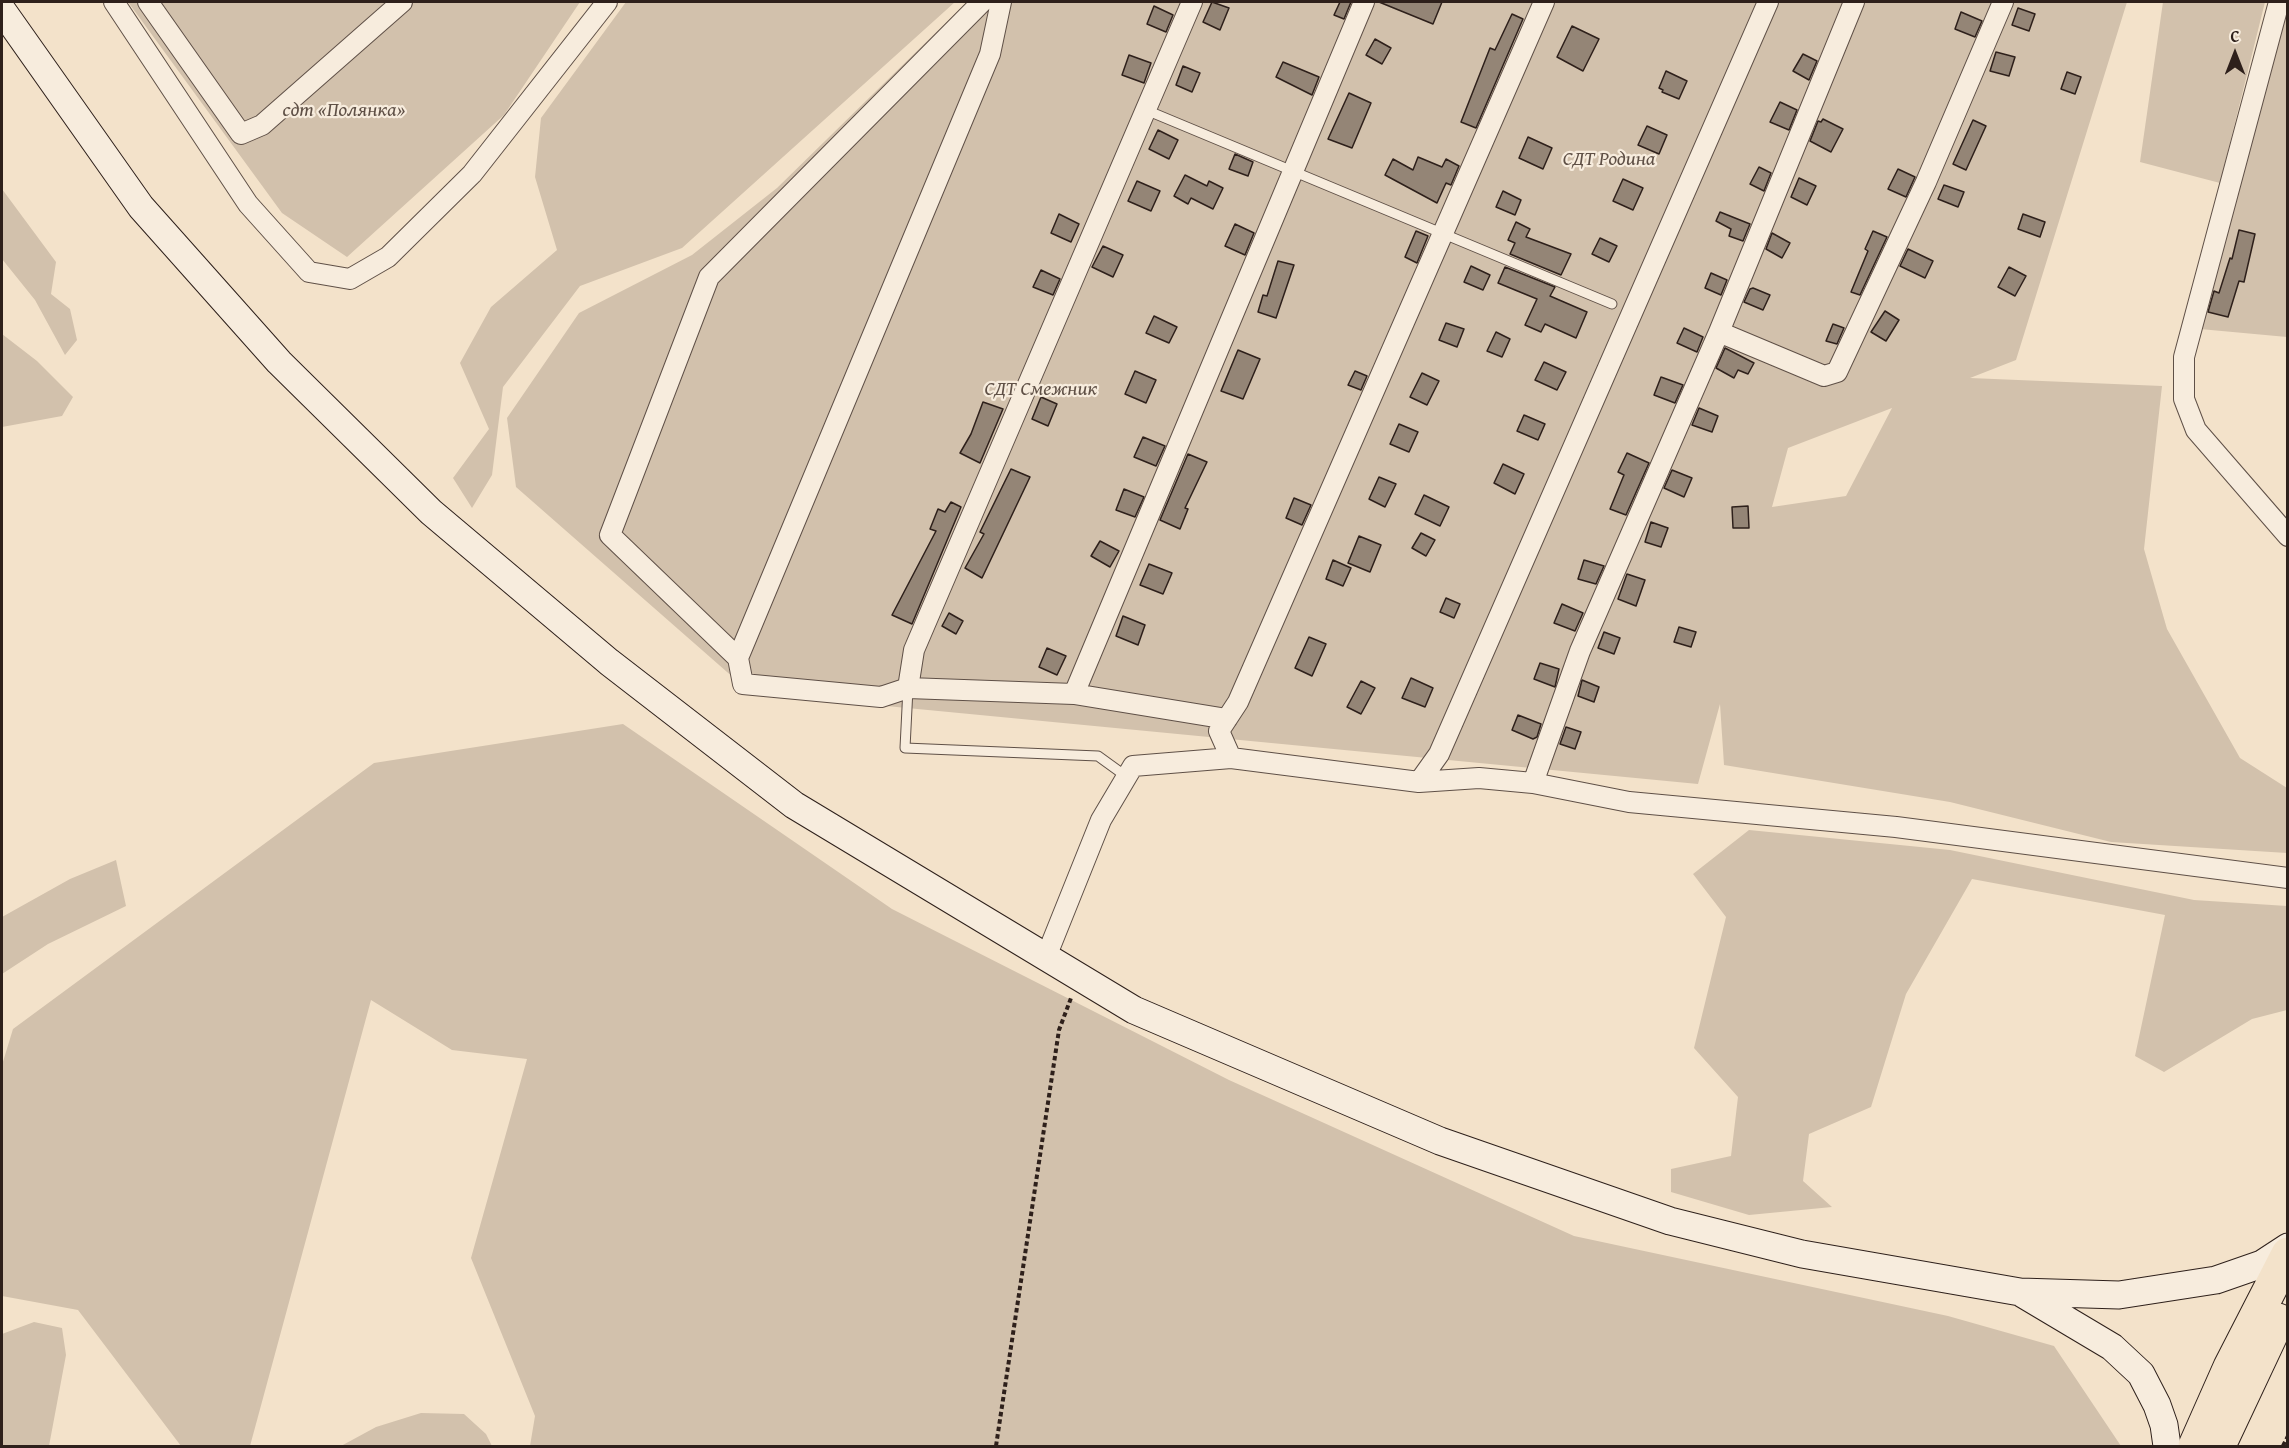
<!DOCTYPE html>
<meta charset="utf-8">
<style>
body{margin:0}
#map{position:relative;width:2289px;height:1448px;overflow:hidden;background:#f3e2ca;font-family:"Gentium Book Plus",serif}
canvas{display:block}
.frame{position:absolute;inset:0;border:3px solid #2e201b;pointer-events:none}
.north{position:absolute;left:2205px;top:24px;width:60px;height:60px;-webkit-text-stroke:4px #f7ecdd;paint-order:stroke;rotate:0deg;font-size:16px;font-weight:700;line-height:24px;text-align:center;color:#2e201b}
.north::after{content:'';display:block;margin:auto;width:21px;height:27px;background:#2e201b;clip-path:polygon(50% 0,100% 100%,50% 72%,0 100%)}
</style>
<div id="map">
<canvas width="2289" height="1448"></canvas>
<div class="frame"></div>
<div class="north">С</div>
</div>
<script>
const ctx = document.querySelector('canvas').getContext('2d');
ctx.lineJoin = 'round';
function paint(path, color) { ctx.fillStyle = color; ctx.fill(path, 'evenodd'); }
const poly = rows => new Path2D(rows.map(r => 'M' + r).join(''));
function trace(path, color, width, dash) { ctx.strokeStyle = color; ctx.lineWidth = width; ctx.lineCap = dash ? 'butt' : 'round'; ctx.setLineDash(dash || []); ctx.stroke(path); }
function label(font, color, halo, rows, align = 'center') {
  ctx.font = font + ' "Gentium Book Plus",serif'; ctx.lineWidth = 4.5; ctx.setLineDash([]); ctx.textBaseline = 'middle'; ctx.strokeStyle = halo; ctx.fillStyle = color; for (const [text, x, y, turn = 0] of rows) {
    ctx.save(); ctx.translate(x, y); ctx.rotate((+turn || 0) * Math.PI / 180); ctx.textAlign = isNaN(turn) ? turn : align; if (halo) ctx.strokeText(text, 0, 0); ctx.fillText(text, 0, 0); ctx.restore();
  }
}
paint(poly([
 [128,2,580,2,504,115,347,257,282,213],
 [626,2,955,2,682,248,580,286,503,387,492,475,472,508,453,478,489,429,460,363,491,307,557,250,535,177,541,118],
 [967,2,2127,2,2016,360,1970,378,2162,386,2144,549,2167,629,2240,758,2287,788,2287,853,2111,842,1950,802,1724,765,1720,704,1698,784,751,693,516,487,507,418,579,313,692,255,777,188],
 [1892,408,1846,496,1772,507,1788,448],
 [2163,2,2265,2,2220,183,2140,162],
 [2287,8,2287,337,2200,329,2239,191],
 [2,189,56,262,51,294,70,309,77,340,65,355,35,300,2,259],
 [2,334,37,361,73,397,62,416,2,427],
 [623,724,892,909,1229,1080,1574,1236,1948,1316,2054,1346,2121,1446,530,1446,535,1416,471,1258,527,1059,452,1050,371,1000,250,1446,181,1446,78,1310,2,1296,2,1065,13,1029,374,763],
 [1749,830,1950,850,2194,900,2287,906,2287,1010,2252,1019,2164,1072,2135,1056,2165,915,1972,879,1906,994,1871,1107,1809,1134,1803,1181,1832,1207,1749,1215,1671,1192,1671,1169,1731,1156,1738,1097,1694,1048,1726,917,1693,874],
 [116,860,126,906,48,944,2,974,2,917,70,879],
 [34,1322,62,1328,66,1355,49,1446,2,1446,2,1334],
 [421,1413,464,1414,486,1434,492,1446,341,1446,376,1427]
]), '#d2c1ac');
const building = poly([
 [1212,2,1229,8,1220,30,1203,22,1212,2],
 [1340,2,1351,2,1344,19,1334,15,1340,2],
 [1379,2,1442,2,1433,24,1379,2],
 [1154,6,1173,15,1166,32,1147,24,1154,6],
 [2018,8,2035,14,2029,31,2012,25,2018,8],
 [1961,12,1982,21,1975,37,1955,29,1961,12],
 [1512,14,1523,19,1476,128,1461,122,1490,48,1495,50,1512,14],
 [1572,26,1599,39,1583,71,1557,57,1572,26],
 [1375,39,1391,48,1382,64,1366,55,1375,39],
 [1996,52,2015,57,2009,76,1990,71,1996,52],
 [1803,54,1817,61,1809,80,1793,71,1803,54],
 [1129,55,1151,63,1144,83,1122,75,1129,55],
 [1283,62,1319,77,1312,95,1276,77,1283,62],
 [1183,66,1200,73,1192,92,1176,85,1183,66],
 [1666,71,1687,81,1679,99,1662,92,1663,90,1659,88,1666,71],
 [2067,72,2081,77,2075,94,2061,89,2067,72],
 [1349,93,1371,103,1352,148,1328,139,1349,93],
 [1780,102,1797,110,1789,130,1770,122,1780,102],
 [1823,119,1843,129,1831,152,1810,141,1818,121,1821,122,1823,119],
 [1973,120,1986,126,1966,170,1953,164,1973,120],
 [1647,126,1667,135,1659,154,1638,145,1647,126],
 [1158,130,1178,140,1169,159,1149,149,1158,130],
 [1528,137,1552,148,1543,169,1519,158,1528,137],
 [1235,154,1253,162,1248,176,1229,169,1235,154],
 [1418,157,1442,167,1446,159,1459,166,1451,185,1446,183,1437,203,1385,175,1393,159,1413,170,1418,157],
 [1759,167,1771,173,1764,191,1750,184,1759,167],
 [1898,169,1915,177,1906,197,1888,189,1898,169],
 [1185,175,1207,186,1209,181,1223,188,1213,209,1191,198,1188,204,1174,196,1185,175],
 [1799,178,1816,186,1807,205,1791,197,1799,178],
 [1623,179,1643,188,1633,210,1613,201,1623,179],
 [1137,181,1160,191,1151,211,1128,201,1137,181],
 [1944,185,1964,192,1958,207,1938,199,1944,185],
 [1503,191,1521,200,1515,215,1496,207,1503,191],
 [1720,212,1750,224,1743,241,1729,236,1731,229,1716,221,1720,212],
 [1059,214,1079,224,1071,242,1051,233,1059,214],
 [2023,214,2045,222,2040,237,2018,229,2023,214],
 [1516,222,1530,229,1526,237,1571,254,1561,275,1510,254,1515,243,1508,240,1516,222],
 [1235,224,1254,233,1245,255,1225,246,1235,224],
 [2239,230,2255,234,2244,282,2239,281,2228,317,2208,312,2214,291,2219,293,2230,258,2232,259,2239,230],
 [1416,231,1428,236,1417,263,1405,257,1416,231],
 [1873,231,1887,237,1860,295,1851,292,1868,251,1865,249,1873,231],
 [1772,233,1790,243,1782,258,1766,249,1772,233],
 [1600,238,1617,246,1609,262,1592,254,1600,238],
 [1103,246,1123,255,1113,277,1092,267,1103,246],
 [1908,249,1933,261,1925,278,1900,266,1908,249],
 [1278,261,1294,265,1276,318,1258,312,1263,295,1267,296,1278,261],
 [1471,266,1490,275,1483,290,1464,282,1471,266],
 [1505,267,1555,287,1550,296,1587,312,1576,338,1545,324,1541,332,1525,325,1537,299,1498,283,1505,267],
 [2009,267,2026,276,2015,296,1998,287,2009,267],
 [1041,270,1060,279,1053,295,1033,287,1041,270],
 [1711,273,1727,280,1721,295,1705,288,1711,273],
 [1753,288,1770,295,1763,310,1744,302,1750,289,1753,288],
 [1885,311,1899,320,1886,341,1871,332,1885,311],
 [1154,316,1177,327,1169,343,1146,333,1154,316],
 [1446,323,1464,329,1457,347,1439,340,1446,323],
 [1833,324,1844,328,1837,344,1826,341,1833,324],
 [1684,328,1703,337,1697,352,1677,343,1684,328],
 [1496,332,1510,339,1502,357,1487,351,1496,332],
 [1725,348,1754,363,1748,374,1738,370,1734,378,1716,368,1725,348],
 [1238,350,1260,359,1243,399,1221,391,1238,350],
 [1544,362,1566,372,1557,390,1535,380,1544,362],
 [1135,371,1156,380,1146,403,1125,394,1135,371],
 [1355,371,1367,376,1361,390,1348,385,1355,371],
 [1422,373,1439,381,1427,405,1410,397,1422,373],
 [1661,377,1683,385,1675,403,1654,395,1661,377],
 [1041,397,1057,404,1048,426,1032,419,1041,397],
 [983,402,1003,409,980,463,960,453,971,434,983,402],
 [1699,408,1718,416,1712,432,1692,425,1699,408],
 [1524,415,1545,424,1538,440,1517,431,1524,415],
 [1399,424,1418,432,1409,452,1390,444,1399,424],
 [1143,437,1165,446,1156,466,1134,457,1143,437],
 [1627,453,1649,463,1626,515,1610,509,1624,475,1618,472,1627,453],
 [1188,454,1207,462,1185,508,1188,509,1180,529,1160,520,1188,454],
 [1503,464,1524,474,1515,494,1494,483,1503,464],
 [1011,469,1030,477,982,578,965,568,984,534,980,532,1011,469],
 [1672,470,1692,478,1684,497,1664,488,1672,470],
 [1379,477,1396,484,1385,507,1369,499,1379,477],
 [1124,489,1144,497,1135,517,1116,510,1124,489],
 [1424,495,1449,507,1440,526,1415,514,1424,495],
 [1294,498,1311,505,1302,525,1286,518,1294,498],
 [951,502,961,507,912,624,892,615,936,531,930,529,938,509,945,512,951,502],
 [1748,506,1749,528,1733,528,1732,507,1748,506],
 [1651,522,1668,528,1661,547,1645,542,1651,522],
 [1421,533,1435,540,1426,556,1412,548,1421,533],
 [1359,536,1381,545,1370,572,1348,563,1359,536],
 [1100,541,1119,551,1110,567,1091,556,1100,541],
 [1333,560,1351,568,1343,586,1326,579,1333,560],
 [1584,560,1604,566,1596,584,1578,579,1584,560],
 [1149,564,1172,573,1163,594,1140,585,1149,564],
 [1627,574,1645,580,1636,606,1618,599,1627,574],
 [1446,598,1460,604,1454,618,1440,612,1446,598],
 [1562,604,1583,613,1575,631,1554,623,1562,604],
 [949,613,963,621,956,634,942,626,949,613],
 [1123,616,1145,625,1138,645,1116,636,1123,616],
 [1679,627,1696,632,1691,647,1674,642,1679,627],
 [1604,632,1620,638,1614,654,1598,648,1604,632],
 [1309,637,1326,644,1312,676,1295,668,1309,637],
 [1047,648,1066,656,1057,675,1039,667,1047,648],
 [1540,663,1559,669,1555,687,1534,679,1540,663],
 [1411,678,1433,688,1425,707,1402,698,1411,678],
 [1582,680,1599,687,1594,702,1578,696,1582,680],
 [1361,681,1375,688,1361,714,1347,707,1361,681],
 [1518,715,1541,724,1537,737,1533,739,1512,730,1518,715],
 [1566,727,1581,732,1575,749,1560,744,1566,727]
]);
paint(building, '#948576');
trace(building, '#2e201b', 1.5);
const lane = poly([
 [1146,110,1612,304],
 [908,688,905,748,1098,756,1127,777]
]);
const street = poly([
 [114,2,248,204,309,272,350,279,388,257,472,174,607,2],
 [148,2,241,134,262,125,402,2],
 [1544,2,1238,702,1219,731,1231,758,1419,782,1439,754,1768,2],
 [1854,2,1719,332,1824,376,1837,372,1926,182,2003,2],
 [2279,2,2184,357,2184,399,2196,430,2288,536],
 [738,658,610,535,709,277,982,2],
 [908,688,881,697,743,684,738,658,990,54,1001,2],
 [1074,694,908,688,914,650,1192,2],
 [1227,719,1074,694,1364,2],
 [1419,782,1479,778,1533,783,1629,802,1896,827,2288,878],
 [1533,783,1580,651,1719,332],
 [1046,957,1101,820,1133,766,1231,758]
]);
const secondary = poly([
 [2,10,141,207,279,362,431,512,609,662,794,805,1134,1010,1440,1141,1670,1221,1802,1254,2020,1292,2119,1295,2216,1280,2262,1264,2288,1247],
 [2023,1294,2112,1347,2141,1374,2157,1405,2164,1425,2167,1446]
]);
const highway = poly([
 [2223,1437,2278,1320],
 [2195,1446,2230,1367,2288,1254]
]);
trace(lane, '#5f5047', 11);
trace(street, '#5f5047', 22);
trace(secondary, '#2e201b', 29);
trace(highway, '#2e201b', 35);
trace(poly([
 [996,1446,1059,1030,1071,998],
 [2283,1446,2288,1436]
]), '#2e201b', 4, [4.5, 3]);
trace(lane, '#f7ecdd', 9);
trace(street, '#f7ecdd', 20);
trace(secondary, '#f7ecdd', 27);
trace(highway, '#f3e2ca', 33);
label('italic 20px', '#5f5046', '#f7ecdd', [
 ["сдт «Полянка»",344,111],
 ["СДТ Родина",1609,160],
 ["СДТ Смежник",1041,390]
]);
</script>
